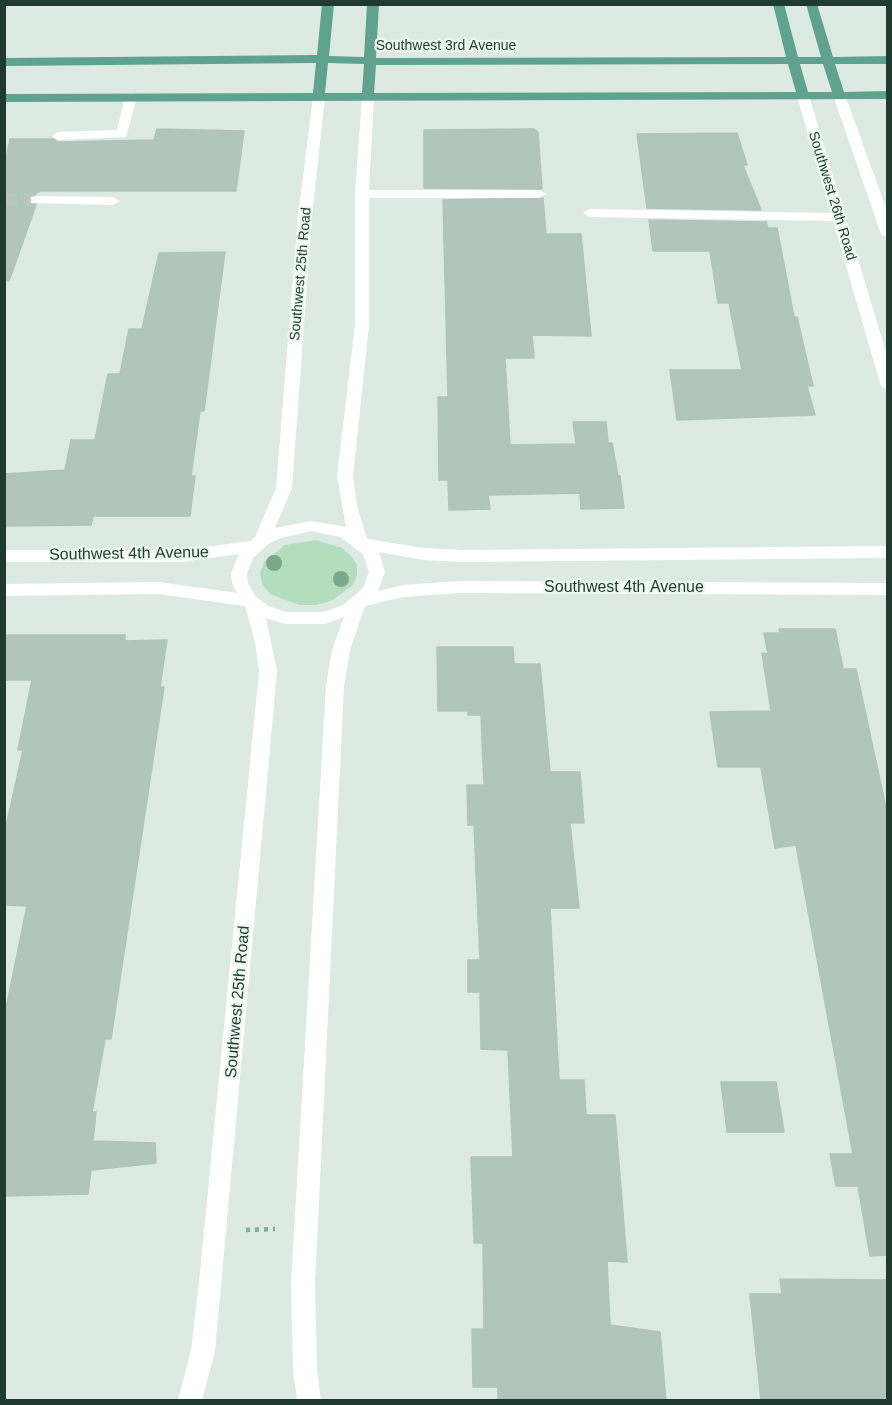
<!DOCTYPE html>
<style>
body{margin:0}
#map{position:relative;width:892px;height:1405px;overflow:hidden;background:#ddeae4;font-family:Arial,sans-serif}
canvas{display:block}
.frame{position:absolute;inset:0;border:6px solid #1e3a31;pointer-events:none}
</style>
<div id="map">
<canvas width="892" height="1405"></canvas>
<div class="frame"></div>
</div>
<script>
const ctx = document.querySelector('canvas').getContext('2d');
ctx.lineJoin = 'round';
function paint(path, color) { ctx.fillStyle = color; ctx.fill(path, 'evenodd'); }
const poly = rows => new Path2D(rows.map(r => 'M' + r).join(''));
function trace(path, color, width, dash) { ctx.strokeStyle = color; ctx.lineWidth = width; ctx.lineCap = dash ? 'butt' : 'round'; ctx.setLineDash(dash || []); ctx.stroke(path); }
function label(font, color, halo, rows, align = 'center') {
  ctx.font = font + ' Arial,sans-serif'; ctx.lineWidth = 4.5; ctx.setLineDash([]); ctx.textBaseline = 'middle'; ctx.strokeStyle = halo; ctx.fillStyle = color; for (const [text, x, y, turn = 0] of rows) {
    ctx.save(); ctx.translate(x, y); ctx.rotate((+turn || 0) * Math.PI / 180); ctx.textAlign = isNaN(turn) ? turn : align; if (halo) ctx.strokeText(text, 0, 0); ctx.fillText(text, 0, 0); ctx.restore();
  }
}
paint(poly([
 [316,540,342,548,351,556,357,565,357,576,352,586,331,601,316,605,299,605,270,594,262,584,260,573,264,562,285,545]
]), '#b4ddbd');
const building = poly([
 [157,129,244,131,236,191,41,191,31,195,29,205,36,205,9,281,4,280,4,168,10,139,53,139,58,142,154,140,157,129],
 [534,129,538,132,542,189,424,188,424,130,534,129],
 [737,133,747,165,743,165,761,210,647,208,637,134,737,133],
 [543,198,546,234,581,234,591,336,532,335,534,358,505,358,510,445,576,444,573,422,606,422,608,443,612,443,618,476,620,476,624,508,581,509,580,493,488,495,490,509,449,510,448,480,439,480,438,397,448,397,443,200,543,198],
 [649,220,766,222,768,228,777,228,794,317,797,317,813,386,807,386,815,415,677,420,670,370,742,370,729,303,718,303,710,251,653,251,649,220],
 [225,252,204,411,200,411,191,476,195,476,190,516,93,516,91,525,4,526,4,474,65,470,71,440,95,440,108,374,120,374,129,329,142,329,159,253,225,252],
 [779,629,835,629,843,669,856,669,888,817,888,1255,870,1256,858,1186,836,1186,830,1154,853,1154,796,845,775,848,761,767,718,767,710,712,771,711,762,653,768,654,764,633,780,633,779,629],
 [4,635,125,635,125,641,167,640,160,687,164,687,111,1039,105,1039,92,1112,96,1112,93,1141,155,1143,156,1163,91,1170,88,1194,4,1196,4,1018,27,906,4,905,4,836,23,750,18,750,32,680,4,680,4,635],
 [437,647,513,647,514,664,540,664,550,772,580,772,584,823,570,823,579,908,550,908,559,1080,584,1080,586,1115,615,1115,627,1262,607,1261,610,1325,660,1332,666,1401,498,1401,498,1387,473,1387,472,1329,484,1329,483,1243,474,1243,471,1157,513,1157,508,1050,481,1049,480,992,468,992,468,960,480,960,474,825,468,825,467,785,484,785,481,715,468,715,468,711,438,711,437,647],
 [721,1082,776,1082,784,1132,727,1132,721,1082],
 [780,1279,888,1280,888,1401,761,1401,750,1294,782,1294,780,1279]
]);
paint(building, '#b2c5bc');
trace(building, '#afc4ba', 1.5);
trace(poly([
 [4,199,36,200]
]), '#b7c7c0', 13, [13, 7]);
trace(poly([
 [246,1230,275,1229]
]), '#7caf9d', 4.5, [4, 5]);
paint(poly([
 [839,91,845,95,888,214,888,238,881,234,833,95,839,91],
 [803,92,809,96,888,359,888,390,881,386,833,221,590,217,583,213,590,209,831,213,797,96,803,92],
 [131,93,137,97,126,137,58,140,52,136,58,132,117,130,125,97,131,93],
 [319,93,325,97,312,216,292,488,275,528,311,521,346,527,337,476,355,325,355,194,362,97,368,93,374,97,369,190,539,190,546,194,539,198,369,198,369,325,353,476,357,506,367,539,424,548,461,550,888,546,888,558,461,562,424,560,379,552,385,572,378,591,403,585,460,581,888,583,888,595,460,593,403,597,365,606,350,650,344,686,315,1283,317,1369,321,1400,297,1400,293,1369,291,1283,326,686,332,650,344,617,325,624,285,624,266,618,277,671,215,1351,202,1400,178,1400,191,1351,199,1282,259,671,255,642,245,606,158,594,4,596,4,584,158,582,237,593,232,583,231,573,239,554,181,562,4,562,4,550,181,550,251,541,255,537,276,488,298,216,313,97,319,93],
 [311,531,340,537,363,554,369,572,363,588,343,605,324,612,286,612,268,606,256,597,248,583,247,573,253,558,268,544,281,538,311,531],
 [36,196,113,197,120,201,113,205,31,203,31,197,36,196]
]), '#fff');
paint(poly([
 [322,4,334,4,329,56,364,57,367,4,379,4,376,58,403,58,786,57,773,4,784,4,798,57,821,57,806,4,817,4,833,57,888,56,888,64,835,64,844,92,888,91,888,99,4,102,4,94,313,93,316,63,4,66,4,58,317,55,322,4],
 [328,63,364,64,362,93,325,93,328,63],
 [788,64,796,92,374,93,376,65,788,64],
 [800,64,823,64,832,92,808,92,800,64]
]), '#5fa28e');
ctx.fillStyle = '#79a88a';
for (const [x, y] of [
 [274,563],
 [341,579]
]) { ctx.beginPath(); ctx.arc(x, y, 8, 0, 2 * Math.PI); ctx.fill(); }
label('14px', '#1e3a31', '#edf7f2', [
 ["Southwest 3rd Avenue",446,46],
 ["Southwest 26th Road",832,196,73],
 ["Southwest 25th Road",301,274,-85]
]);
label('16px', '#1e3a31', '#edf7f2', [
 ["Southwest 4th Avenue",129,554,-1],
 ["Southwest 4th Avenue",624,588],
 ["Southwest 25th Road",238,1002,-85]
]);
</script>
